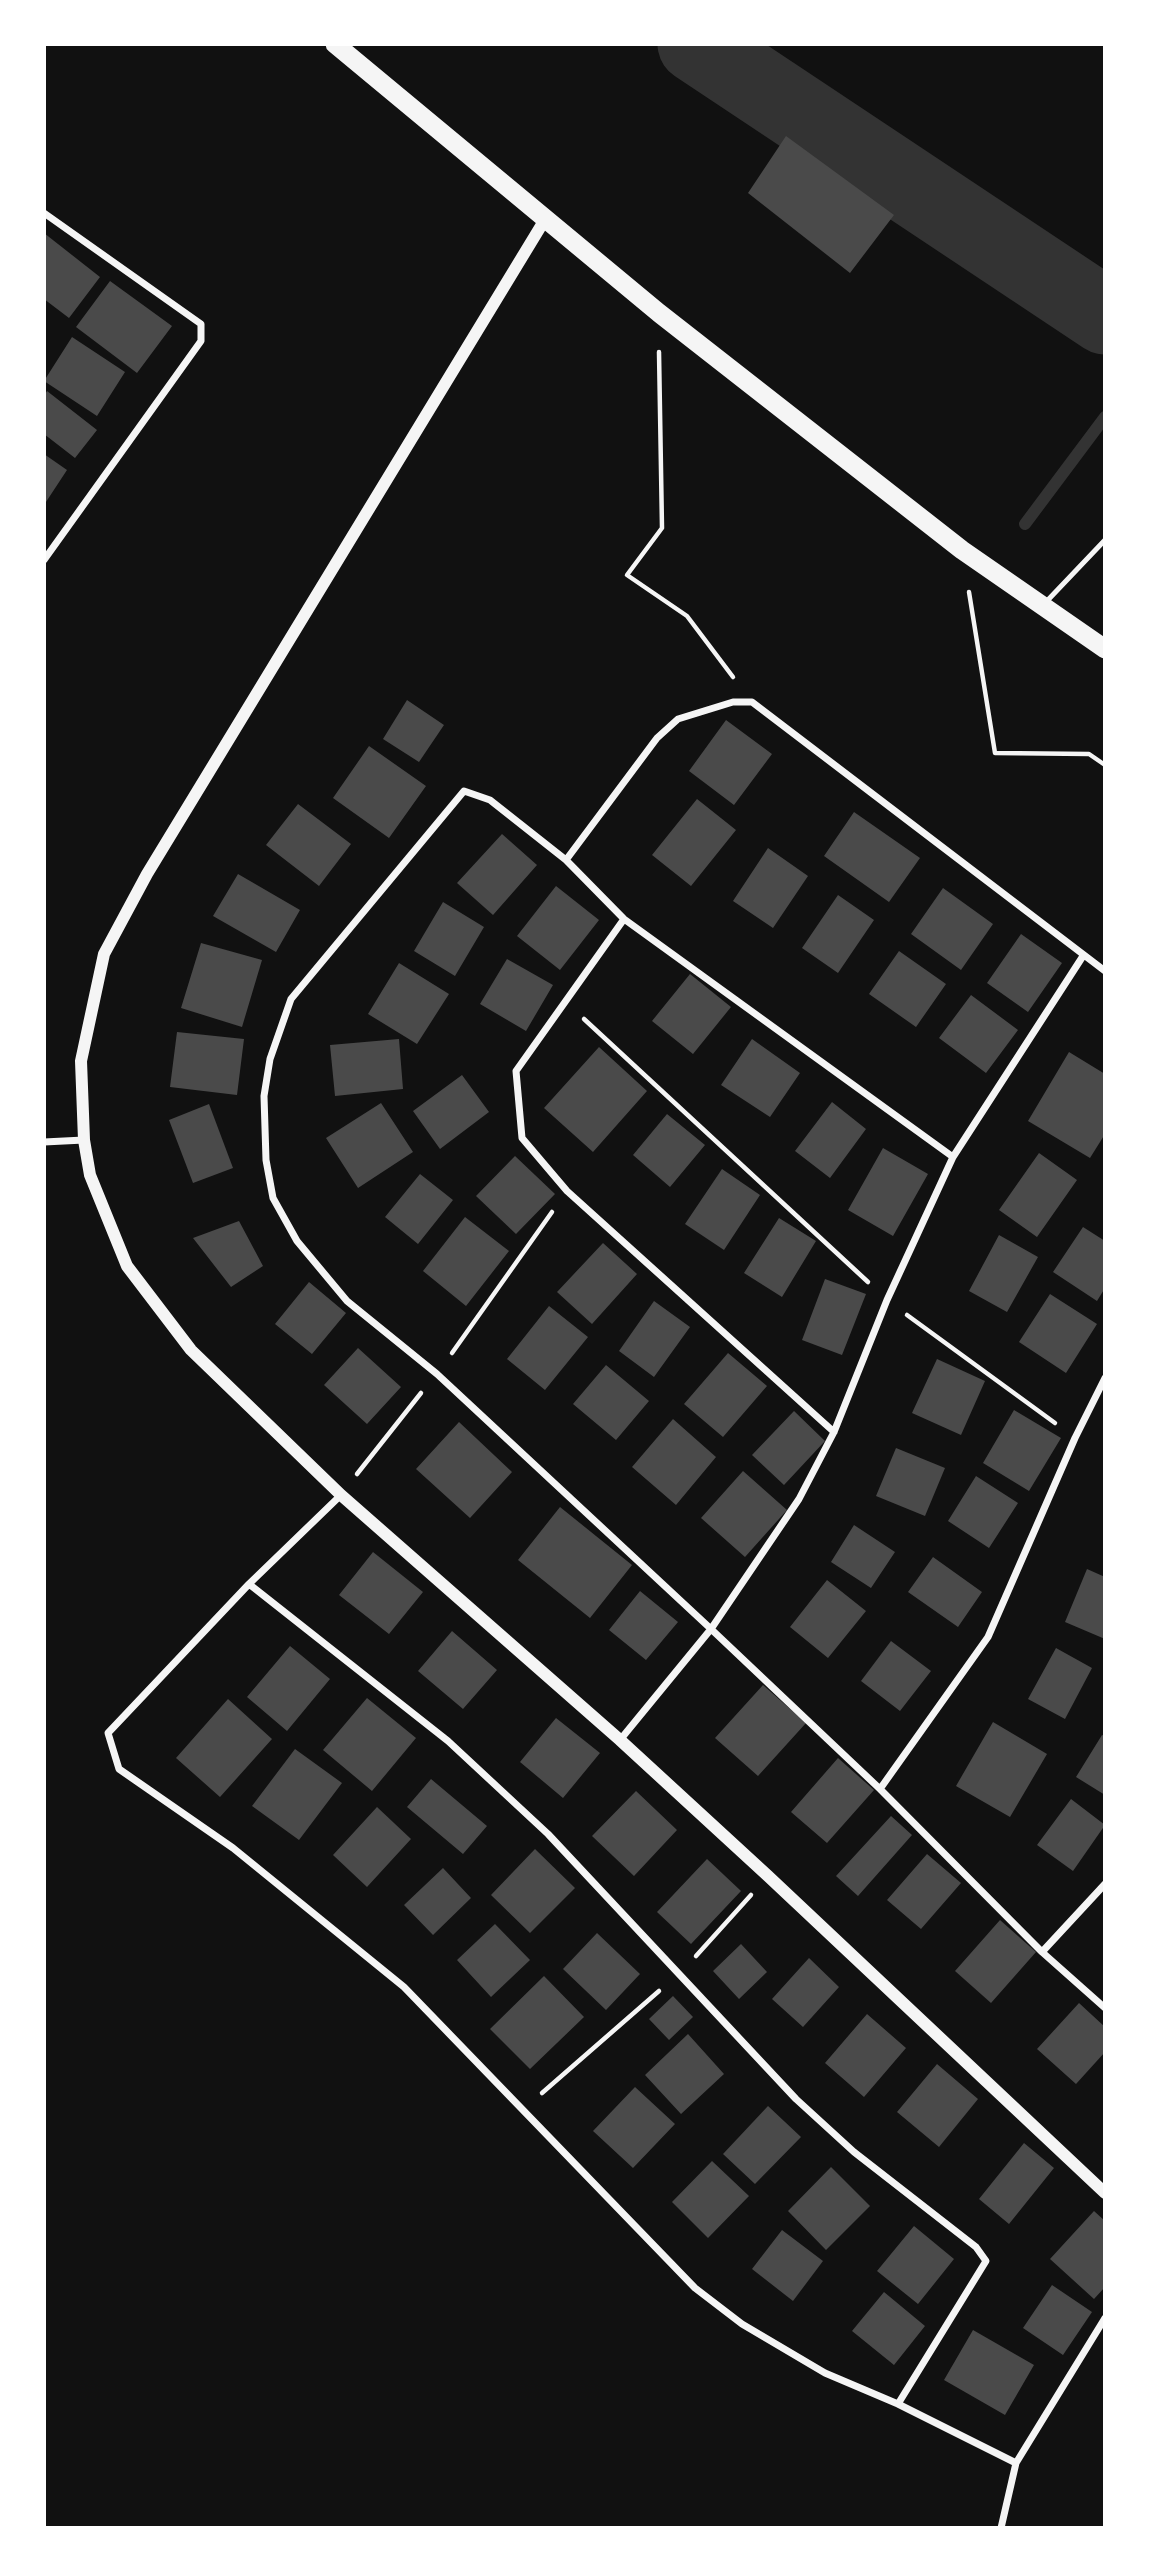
<!DOCTYPE html>
<style>
body{margin:0}
#map{position:relative;width:1149px;height:2572px;overflow:hidden;background:#111;font-family:Mulish,sans-serif}
canvas{display:block}
.frame{position:absolute;inset:0;border:46px solid #fff;pointer-events:none}
</style>
<div id="map">
<canvas width="1149" height="2572"></canvas>
<div class="frame"></div>
</div>
<script>
const ctx = document.querySelector('canvas').getContext('2d');
ctx.lineJoin = 'round';
const poly = rows => new Path2D(rows.map(r => 'M' + r).join(''));
function trace(path, color, width, dash) { ctx.strokeStyle = color; ctx.lineWidth = width; ctx.lineCap = dash ? 'butt' : 'round'; ctx.setLineDash(dash || []); ctx.stroke(path); }
function paint(path, color) { ctx.fillStyle = color; ctx.fill(path, 'evenodd'); }
trace(poly([
 [1025,524,1105,417]
]), '#333', 12);
trace(poly([
 [696,44,1105,316]
]), '#333', 77);
paint(poly([
 [786,136,894,215,850,273,748,193],
 [44,233,100,277,69,318,44,299],
 [110,281,172,326,137,373,76,327],
 [72,337,125,372,97,416,44,381],
 [47,391,97,430,75,458,44,434,44,396],
 [44,454,67,470,44,505],
 [407,700,444,725,419,762,383,739],
 [726,720,772,754,734,805,689,771],
 [369,746,426,786,389,838,333,798],
 [697,799,736,830,691,886,652,855],
 [298,804,351,844,319,886,266,845],
 [854,812,920,858,889,902,824,856],
 [502,834,537,865,493,915,457,883],
 [768,848,808,876,773,928,733,901],
 [238,874,300,910,276,952,213,916],
 [556,886,599,920,560,970,517,936],
 [943,888,993,924,961,970,911,934],
 [838,895,874,920,838,973,802,948],
 [443,902,484,927,455,976,414,951],
 [1021,934,1062,963,1028,1012,987,983],
 [201,943,262,960,242,1027,181,1008],
 [899,951,946,984,916,1027,869,994],
 [507,959,553,985,526,1031,480,1004],
 [399,963,449,994,417,1044,368,1014],
 [690,974,731,1007,693,1054,652,1021],
 [971,995,1018,1030,986,1073,939,1038],
 [177,1032,244,1039,237,1095,170,1087],
 [399,1039,403,1089,335,1096,330,1045],
 [752,1039,800,1073,770,1117,721,1085],
 [599,1047,647,1091,593,1152,544,1108],
 [1069,1052,1105,1074,1105,1134,1090,1158,1028,1121],
 [462,1075,489,1112,440,1149,413,1111],
 [832,1102,866,1129,830,1178,795,1151],
 [381,1103,413,1152,358,1188,326,1138],
 [209,1104,233,1168,193,1183,169,1120],
 [667,1114,705,1145,670,1187,633,1155],
 [883,1148,928,1174,893,1236,848,1210],
 [1039,1153,1077,1180,1037,1237,999,1210],
 [515,1156,555,1194,516,1234,476,1196],
 [722,1169,760,1195,724,1250,685,1224],
 [420,1174,453,1200,418,1244,385,1217],
 [465,1217,509,1251,466,1306,423,1271],
 [779,1218,816,1241,782,1297,744,1273],
 [239,1221,263,1266,231,1287,193,1238],
 [1083,1227,1105,1241,1105,1288,1097,1301,1053,1272],
 [999,1235,1038,1257,1007,1312,969,1291],
 [603,1243,637,1274,592,1324,557,1292],
 [825,1279,866,1294,842,1355,802,1340],
 [309,1282,346,1313,312,1354,275,1324],
 [1050,1294,1097,1324,1066,1373,1019,1342],
 [654,1301,690,1327,654,1377,619,1351],
 [549,1306,588,1337,545,1390,507,1359],
 [358,1348,401,1387,367,1424,324,1385],
 [728,1353,767,1386,723,1437,684,1404],
 [937,1359,985,1381,961,1435,912,1413],
 [606,1365,649,1401,616,1440,573,1404],
 [1014,1410,1061,1438,1029,1491,983,1463],
 [794,1411,825,1441,784,1485,752,1455],
 [673,1419,716,1457,676,1505,632,1467],
 [459,1422,512,1472,470,1518,416,1469],
 [896,1448,945,1468,925,1516,876,1496],
 [743,1471,787,1510,745,1557,701,1518],
 [976,1476,1018,1503,989,1548,948,1521],
 [560,1507,632,1565,590,1618,518,1560],
 [854,1525,895,1552,871,1588,831,1562],
 [373,1552,423,1592,389,1634,339,1595],
 [933,1557,982,1592,958,1627,908,1592],
 [1087,1569,1105,1577,1105,1639,1065,1622],
 [827,1580,866,1611,828,1658,790,1627],
 [640,1591,678,1622,646,1660,609,1630],
 [452,1631,497,1670,463,1709,418,1671],
 [891,1641,931,1671,900,1711,861,1681],
 [290,1646,330,1679,287,1731,247,1697],
 [1056,1648,1092,1668,1065,1719,1028,1699],
 [763,1685,806,1723,758,1776,715,1738],
 [367,1698,416,1738,372,1791,323,1750],
 [228,1699,272,1739,220,1797,176,1758],
 [556,1718,600,1753,563,1798,520,1762],
 [993,1722,1047,1754,1010,1817,956,1786],
 [1102,1735,1105,1736,1105,1795,1076,1777],
 [295,1749,342,1783,299,1840,252,1806],
 [838,1758,874,1790,827,1843,791,1812],
 [431,1779,487,1826,463,1854,407,1807],
 [636,1791,677,1830,634,1876,592,1836],
 [1071,1799,1105,1825,1073,1871,1037,1845],
 [377,1807,411,1839,367,1887,333,1855],
 [891,1816,912,1835,858,1896,836,1876],
 [535,1849,575,1888,530,1933,491,1895],
 [927,1854,961,1883,921,1929,887,1900],
 [707,1859,741,1891,691,1944,657,1912],
 [443,1868,471,1898,433,1935,404,1905],
 [1000,1920,1036,1952,991,2003,955,1971],
 [495,1924,530,1960,491,1997,457,1960],
 [597,1933,640,1974,606,2010,563,1969],
 [741,1944,767,1972,739,1999,713,1971],
 [809,1958,839,1987,803,2027,772,1999],
 [544,1976,584,2017,530,2069,490,2029],
 [673,1996,693,2017,669,2040,649,2019],
 [1079,2003,1105,2027,1105,2052,1076,2084,1037,2049],
 [867,2014,906,2048,864,2097,825,2063],
 [688,2034,724,2074,681,2114,645,2075],
 [937,2064,978,2099,939,2147,897,2112],
 [635,2087,675,2124,633,2168,593,2131],
 [768,2106,801,2137,755,2184,723,2154],
 [1024,2143,1054,2168,1009,2224,979,2199],
 [712,2161,749,2196,708,2238,672,2202],
 [831,2167,870,2206,826,2250,788,2211],
 [1094,2211,1105,2221,1105,2287,1094,2299,1050,2259],
 [914,2226,954,2259,918,2304,877,2271],
 [782,2230,823,2261,793,2301,752,2269],
 [1052,2285,1092,2312,1063,2355,1023,2328],
 [884,2292,925,2326,894,2365,852,2331],
 [973,2330,1034,2365,1005,2415,944,2380]
]), '#4a4a4a');
trace(poly([
 [659,352,662,528,627,575,687,616,733,677],
 [969,592,995,753,1089,754,1105,765],
 [584,1019,868,1282],
 [907,1315,1055,1423],
 [452,1353,552,1212],
 [357,1474,421,1393],
 [696,1956,751,1895],
 [542,2093,659,1991]
]), '#f5f5f5', 4.5);
trace(poly([
 [1046,602,1105,540]
]), '#f5f5f5', 5);
trace(poly([
 [44,213,201,324,201,341,44,560],
 [566,860,657,738,678,719,733,702,752,702,1105,971],
 [624,919,516,1071,522,1138,567,1191,834,1432],
 [44,1142,84,1140],
 [953,1157,624,919,566,860,490,800,464,791,291,999,270,1059,264,1096,266,1160,273,1198,297,1241,347,1301,437,1374,711,1629,880,1789,1042,1952,1105,2008],
 [341,1495,249,1584,108,1733,119,1769,233,1848,404,1987,695,2288,742,2324,825,2373,898,2404,1016,2463],
 [249,1584,448,1741,548,1834,796,2099,854,2152,976,2247,986,2261,898,2404],
 [620,1740,711,1629,799,1499,834,1432,887,1300,953,1157,1083,956],
 [880,1789,988,1637,1075,1438,1105,1378],
 [1042,1952,1105,1884],
 [1001,2528,1016,2463,1105,2318]
]), '#f5f5f5', 7);
trace(poly([
 [544,221,147,874,104,954,81,1061,84,1140,90,1175,127,1266,191,1350,341,1495,620,1740,768,1876,1105,2193]
]), '#f5f5f5', 12);
trace(poly([
 [335,44,659,313,962,550,1105,649]
]), '#f5f5f5', 19);
</script>
